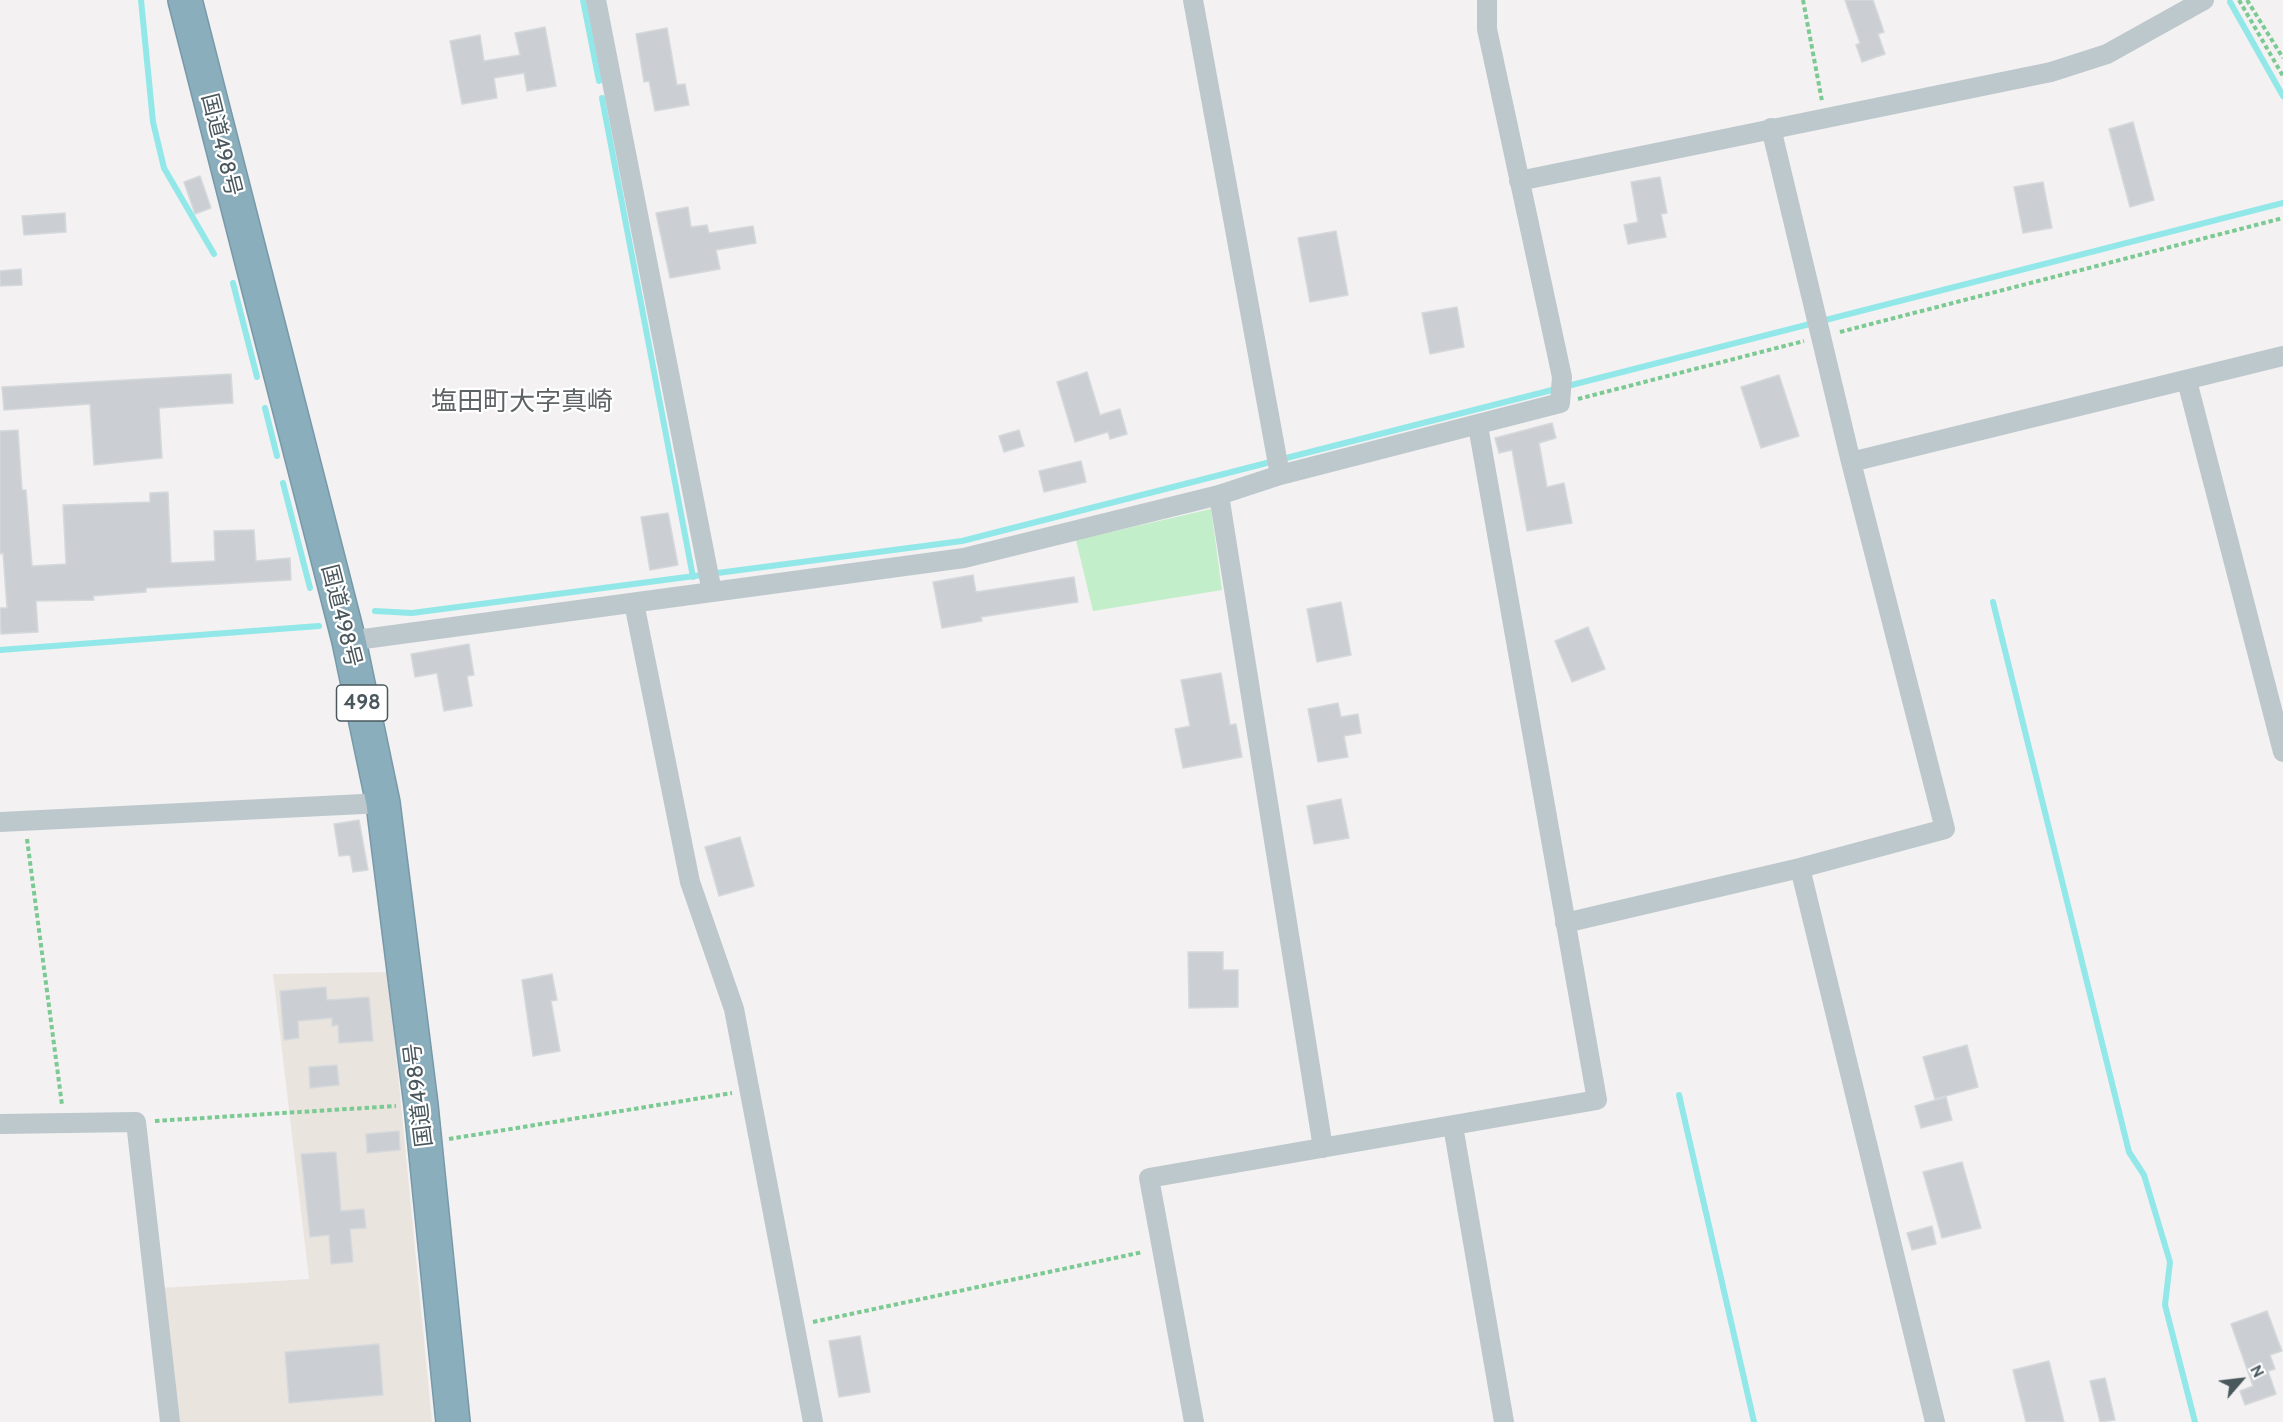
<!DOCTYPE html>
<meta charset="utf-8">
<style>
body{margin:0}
#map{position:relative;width:2283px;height:1422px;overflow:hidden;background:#f3f1f1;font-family:Cabin,sans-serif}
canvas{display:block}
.north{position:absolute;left:2211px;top:1350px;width:60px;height:60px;-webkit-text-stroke:4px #fff;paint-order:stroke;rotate:62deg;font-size:16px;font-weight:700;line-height:24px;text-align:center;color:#4a585e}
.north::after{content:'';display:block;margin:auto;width:21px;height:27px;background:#4a585e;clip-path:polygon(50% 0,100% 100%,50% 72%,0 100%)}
</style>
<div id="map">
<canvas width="2283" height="1422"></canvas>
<div class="north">N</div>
</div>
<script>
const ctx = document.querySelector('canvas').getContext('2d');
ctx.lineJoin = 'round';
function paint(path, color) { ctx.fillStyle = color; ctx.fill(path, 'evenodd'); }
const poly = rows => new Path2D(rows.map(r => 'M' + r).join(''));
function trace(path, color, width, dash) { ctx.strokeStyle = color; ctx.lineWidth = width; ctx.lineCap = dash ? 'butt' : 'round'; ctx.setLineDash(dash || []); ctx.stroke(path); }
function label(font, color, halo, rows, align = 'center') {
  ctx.font = font + ' Cabin,"Noto Sans JP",sans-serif'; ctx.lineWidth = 4.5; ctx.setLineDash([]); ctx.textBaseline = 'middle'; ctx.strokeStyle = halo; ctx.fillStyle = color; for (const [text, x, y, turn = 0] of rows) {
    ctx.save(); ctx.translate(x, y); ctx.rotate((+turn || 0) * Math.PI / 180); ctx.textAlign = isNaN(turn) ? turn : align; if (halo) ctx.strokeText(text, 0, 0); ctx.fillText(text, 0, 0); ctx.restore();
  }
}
paint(poly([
 [388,972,432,1422,177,1422,160,1288,309,1279,273,974]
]), '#eae4df');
paint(poly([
 [1211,509,1222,590,1093,611,1076,540]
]), '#c2eeca');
trace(poly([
 [141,0,153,122,164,168,214,254],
 [583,0,599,81],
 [2230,2,2283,96],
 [602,98,693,577],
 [233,283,257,377],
 [265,408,277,456],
 [283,483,310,588],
 [1993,602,2129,1152,2144,1175,2170,1262,2165,1305,2195,1422],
 [375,611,412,613,962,541,2283,203],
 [0,650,319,626],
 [1679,1095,1754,1422]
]), '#92e8e8', 6);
const building = poly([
 [1845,0,1873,0,1884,32,1878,34,1885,54,1862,62,1856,45,1860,43,1845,0],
 [545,27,556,86,527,91,524,73,494,78,497,98,462,104,450,41,480,35,484,61,520,55,515,33,545,27],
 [667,28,677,85,685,84,689,105,655,111,649,81,644,82,636,34,667,28],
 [2133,122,2154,200,2130,207,2109,129,2133,122],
 [200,176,211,208,195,214,184,182,200,176],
 [1660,177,1667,213,1661,214,1666,237,1628,244,1624,225,1638,222,1631,182,1660,177],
 [2043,182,2052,228,2023,233,2014,187,2043,182],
 [688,207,691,227,707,225,709,233,753,226,756,243,716,250,720,269,670,278,656,213,688,207],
 [65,213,66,232,24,235,22,216,65,213],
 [1336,231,1348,295,1310,302,1298,238,1336,231],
 [21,269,22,285,0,286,0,271,21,269],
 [1457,307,1464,347,1430,354,1422,313,1457,307],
 [1087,372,1100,415,1120,409,1127,434,1110,439,1108,432,1075,442,1057,382,1087,372],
 [231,374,233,403,159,408,162,458,94,465,90,404,4,410,2,387,231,374],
 [1779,375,1799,436,1761,448,1741,387,1779,375],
 [1552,423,1556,438,1539,443,1547,487,1564,483,1572,523,1527,531,1512,450,1499,453,1495,438,1552,423],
 [18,430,22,490,26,490,32,566,66,564,63,505,150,502,150,493,168,492,171,563,215,561,214,531,254,530,256,561,290,558,291,580,146,588,146,592,93,596,94,600,36,601,38,632,1,634,0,608,7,608,3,553,0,554,0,431,18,430],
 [1019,430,1024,446,1004,452,999,436,1019,430],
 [1081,461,1086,482,1044,492,1039,471,1081,461],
 [668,513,678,565,650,570,641,517,668,513],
 [973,575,976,592,1074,577,1078,602,981,617,982,621,942,628,933,582,973,575],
 [1341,602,1351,655,1317,662,1307,609,1341,602],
 [1588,627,1605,669,1572,682,1555,641,1588,627],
 [469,644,474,675,467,676,472,706,444,711,437,673,415,677,411,654,469,644],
 [1221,673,1230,725,1236,724,1242,757,1183,768,1175,729,1190,726,1181,680,1221,673],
 [1338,703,1341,717,1358,714,1361,733,1344,736,1348,757,1318,762,1308,709,1338,703],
 [1341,799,1349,838,1314,844,1307,806,1341,799],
 [359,820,368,870,353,872,350,855,339,856,334,824,359,820],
 [740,837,754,886,719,896,705,847,740,837],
 [1188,952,1223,952,1223,970,1238,970,1238,1007,1189,1008,1188,952],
 [552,974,557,1000,551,1001,560,1051,533,1056,522,980,552,974],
 [326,987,327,1000,369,997,373,1041,339,1043,338,1025,332,1026,332,1018,298,1021,299,1038,284,1040,280,991,326,987],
 [1967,1045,1978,1087,1935,1099,1923,1057,1967,1045],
 [337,1065,339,1085,310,1088,309,1067,337,1065],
 [1946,1097,1952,1120,1921,1128,1915,1106,1946,1097],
 [399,1131,400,1150,367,1153,366,1134,399,1131],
 [336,1152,341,1211,364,1209,366,1228,350,1229,353,1262,331,1264,329,1235,310,1237,301,1154,336,1152],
 [1962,1162,1981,1228,1942,1238,1923,1172,1962,1162],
 [1932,1226,1936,1244,1912,1250,1907,1233,1932,1226],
 [2267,1311,2282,1351,2270,1355,2275,1369,2268,1371,2276,1394,2245,1405,2240,1391,2253,1386,2231,1324,2267,1311],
 [860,1336,870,1392,839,1397,829,1341,860,1336],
 [379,1344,383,1395,289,1403,285,1352,379,1344],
 [2049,1361,2064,1422,2026,1422,2013,1370,2049,1361],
 [2105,1378,2115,1420,2100,1422,2090,1381,2105,1378]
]);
paint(building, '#cbcfd3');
trace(building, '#d5d9dc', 1.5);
const highway = poly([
 [185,0,349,641,383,803,421,1105,453,1422]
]);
trace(highway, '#7799a9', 36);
trace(poly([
 [1803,0,1822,101],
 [2239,0,2283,76],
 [2247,0,2283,58],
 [1840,332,2283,218],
 [1578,399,1804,341],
 [27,839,62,1105],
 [155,1121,396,1106],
 [449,1139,732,1093],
 [813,1322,1143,1252]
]), '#7cca93', 4, [4.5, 3]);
trace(poly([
 [596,0,712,592],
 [1193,0,1280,475],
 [1519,181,2051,72,2107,54,2204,0],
 [2187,381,2283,752],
 [1851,462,2283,356],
 [1219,495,1323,1148],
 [634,603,690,882,734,1009,813,1422],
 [349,641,964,558,1219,495,1280,475,1560,403,1562,377,1487,29,1487,0],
 [0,822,383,803],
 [1800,868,1935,1422],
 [1565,923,1800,868,1945,829,1851,462,1771,128],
 [0,1124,136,1122,170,1422],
 [1453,1126,1504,1422],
 [1194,1422,1149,1178,1597,1100,1478,426]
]), '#bdc8cd', 20);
trace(highway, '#8baebd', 33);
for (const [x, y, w] of [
 [362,703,51]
]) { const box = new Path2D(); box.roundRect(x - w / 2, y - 18, w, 36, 4.5); ctx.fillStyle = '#fff'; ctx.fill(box); trace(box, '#4a585e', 1.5); }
label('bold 21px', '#4a585e', null, [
 ["498",362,703]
]);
label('22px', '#4a585e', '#fff', [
 ["国道498号",221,145,76],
 ["国道498号",341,616,76],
 ["国道498号",419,1095,-97]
]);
label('26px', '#5e6366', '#fff', [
 ["塩田町大字真崎",522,402]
]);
</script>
